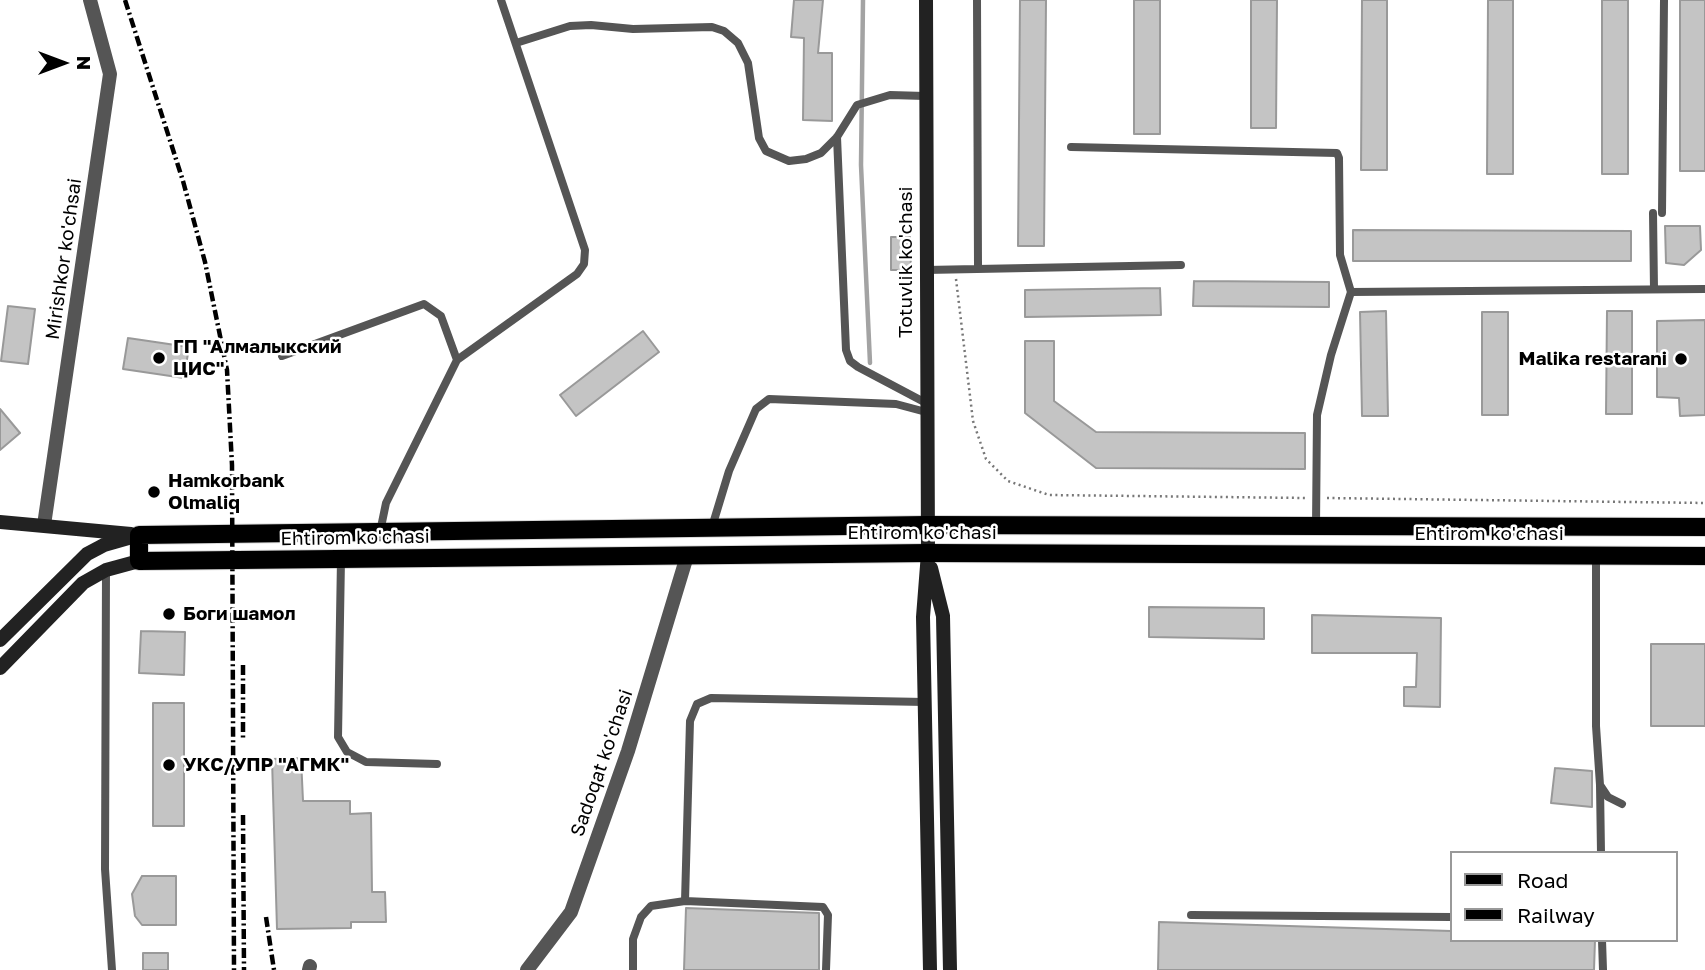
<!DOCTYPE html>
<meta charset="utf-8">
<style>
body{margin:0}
#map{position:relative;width:1705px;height:970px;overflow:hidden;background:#fff;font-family:"Golos Text",sans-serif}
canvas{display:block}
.legend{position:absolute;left:1450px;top:851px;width:228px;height:91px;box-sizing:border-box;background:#fff;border:2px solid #999;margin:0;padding:9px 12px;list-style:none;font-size:21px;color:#000}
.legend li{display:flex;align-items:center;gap:14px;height:35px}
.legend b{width:35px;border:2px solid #999}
.north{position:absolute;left:28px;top:28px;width:70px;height:70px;-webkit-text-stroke:5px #fff;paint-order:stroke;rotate:90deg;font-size:19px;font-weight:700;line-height:28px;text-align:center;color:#000}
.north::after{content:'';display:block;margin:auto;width:24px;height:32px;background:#000;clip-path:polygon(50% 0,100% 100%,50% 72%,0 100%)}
</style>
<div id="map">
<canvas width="1705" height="970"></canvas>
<ul class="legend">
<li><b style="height:9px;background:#000"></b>Road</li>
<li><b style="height:9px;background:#000"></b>Railway</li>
</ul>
<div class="north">N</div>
</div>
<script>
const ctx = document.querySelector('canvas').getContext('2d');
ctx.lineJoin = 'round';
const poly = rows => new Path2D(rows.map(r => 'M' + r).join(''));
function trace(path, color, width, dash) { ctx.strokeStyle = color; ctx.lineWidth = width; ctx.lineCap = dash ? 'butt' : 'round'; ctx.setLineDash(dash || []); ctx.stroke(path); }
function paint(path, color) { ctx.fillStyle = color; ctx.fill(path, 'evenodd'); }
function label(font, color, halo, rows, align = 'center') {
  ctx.font = font + ' "Golos Text",sans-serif'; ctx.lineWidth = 5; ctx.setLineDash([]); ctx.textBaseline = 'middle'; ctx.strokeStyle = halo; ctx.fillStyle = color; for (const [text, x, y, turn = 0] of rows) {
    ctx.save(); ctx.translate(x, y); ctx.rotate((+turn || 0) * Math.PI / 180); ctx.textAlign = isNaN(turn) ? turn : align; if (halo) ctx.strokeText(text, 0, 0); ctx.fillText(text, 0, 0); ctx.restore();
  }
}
trace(poly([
 [863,0,861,165,870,363]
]), '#a3a3a3', 4.5);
const building = poly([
 [794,0,823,0,818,53,832,53,832,121,803,120,804,38,791,37,794,0],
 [1020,0,1046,0,1044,246,1018,246,1020,0],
 [1134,0,1160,0,1160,134,1134,134,1134,0],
 [1251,0,1277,0,1276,128,1251,128,1251,0],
 [1362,0,1387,0,1387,170,1361,170,1362,0],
 [1488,0,1513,0,1513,174,1487,174,1488,0],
 [1602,0,1628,0,1628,174,1602,174,1602,0],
 [1680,0,1705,0,1705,171,1680,171,1680,0],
 [1665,226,1700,226,1701,250,1684,265,1666,263,1665,226],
 [1353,230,1631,231,1631,261,1353,261,1353,230],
 [891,237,910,237,911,270,891,270,891,237],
 [1194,281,1329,282,1329,307,1193,306,1194,281],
 [1160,288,1161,315,1025,317,1025,290,1160,288],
 [8,306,35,309,28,364,1,361,8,306],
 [1386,311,1388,416,1362,416,1360,312,1386,311],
 [1607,311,1632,311,1632,414,1606,414,1607,311],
 [1482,312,1508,312,1508,415,1482,415,1482,312],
 [1705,320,1705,415,1680,416,1679,398,1657,397,1657,321,1705,320],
 [643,331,659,352,576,416,560,395,643,331],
 [128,338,189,347,184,378,123,369,128,338],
 [1025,341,1054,341,1054,401,1096,432,1305,433,1305,469,1096,468,1025,413,1025,341],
 [0,409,20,433,0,450,0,409],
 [1149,607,1264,608,1264,639,1149,637,1149,607],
 [1312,615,1441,618,1440,707,1404,706,1404,687,1416,687,1417,653,1312,653,1312,615],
 [141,631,185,632,184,675,139,673,141,631],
 [1651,644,1705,644,1705,726,1651,726,1651,644],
 [153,703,184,703,184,826,153,826,153,703],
 [301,758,303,801,350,801,350,814,371,813,372,892,385,892,386,922,351,922,351,928,277,929,272,759,301,758],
 [1555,768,1592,771,1592,807,1551,803,1555,768],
 [142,876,176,876,176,925,142,925,135,916,132,894,142,876],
 [686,908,819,913,819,970,684,970,686,908],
 [1159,922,1451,931,1451,940,1595,940,1594,970,1158,970,1159,922],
 [143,953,168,953,168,970,143,970,143,953]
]);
paint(building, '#c4c4c4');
trace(building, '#999', 2);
const primary = poly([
 [1705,527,927,525,139,535,139,561,928,553,1705,556]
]);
trace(primary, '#dbdbdb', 20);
trace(poly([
 [956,279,973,421,986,459,1008,481,1049,495,1307,498],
 [1327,498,1705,503]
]), '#777', 2.5, [2, 3.5]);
trace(poly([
 [977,0,978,268],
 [516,43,570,26,591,25,633,29,712,27,724,31,738,43,748,63,759,138,766,151,789,161,806,159,821,153,837,137,857,105,890,95,925,96],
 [837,137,846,350,850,361,858,367,926,403],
 [1071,147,1337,153,1339,158,1340,255,1351,292,1331,355,1317,415,1316,526],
 [1653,213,1654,289],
 [1662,213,1664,0],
 [926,270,1181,265],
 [1351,292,1705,289],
 [282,356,424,304,441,316,457,360],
 [712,527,729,471,756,409,769,399,896,404,926,412],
 [380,532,386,503,457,360,577,274,584,264,585,250,501,0],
 [1596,556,1596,726,1600,785,1608,797,1622,804],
 [341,559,338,737,347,752,366,762,437,764],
 [106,570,105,869,112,970],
 [1600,785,1601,853],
 [685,901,690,721,697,704,711,698,925,702],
 [1191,915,1451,917],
 [1602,940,1603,970],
 [633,970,633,939,641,917,651,906,685,901,823,907,828,915,826,970]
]), '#555', 8);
trace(poly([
 [44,525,110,74,90,0],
 [309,970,310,966],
 [527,970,571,912,628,751,687,556]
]), '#555', 14);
trace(poly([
 [926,0,928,553,923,617,930,970],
 [0,522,131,534],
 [931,568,943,616,950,970],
 [0,640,87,554,104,545,139,535],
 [0,668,83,583,106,570,139,561]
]), '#222', 14);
trace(primary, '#000', 18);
trace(poly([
 [125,0,183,181,205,262,227,370,232,465,234,970],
 [243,665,243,738],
 [243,815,244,970],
 [266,917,274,970]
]), '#000', 4.5, [10, 3.5, 2, 3.5]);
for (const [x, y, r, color] of [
 [159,358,7,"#000"],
 [1681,359,7,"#000"],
 [154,492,7,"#000"],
 [169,614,7,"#000"],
 [169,765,7,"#000"]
]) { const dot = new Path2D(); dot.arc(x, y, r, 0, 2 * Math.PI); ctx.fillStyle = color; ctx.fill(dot); trace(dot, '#fff', 2.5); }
label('19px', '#000', '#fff', [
 ["Mirishkor ko'chsai",64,259,-82],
 ["Totuvlik ko'chasi",906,262,-90],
 ["Ehtirom ko'chasi",922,533],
 ["Ehtirom ko'chasi",1489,534],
 ["Ehtirom ko'chasi",355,538,-1],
 ["Sadoqat ko'chasi",602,763,-71]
]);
label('bold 19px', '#000', '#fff', [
 ["ГП \"Алмалыкский",173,347],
 ["ЦИС\"",173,369],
 ["Malika restarani",1667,359,"right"],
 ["Hamkorbank",168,481],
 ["Olmaliq",168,503],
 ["Боги шамол",183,614],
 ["УКС/УПР \"АГМК\"",183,765]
], 'left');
</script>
